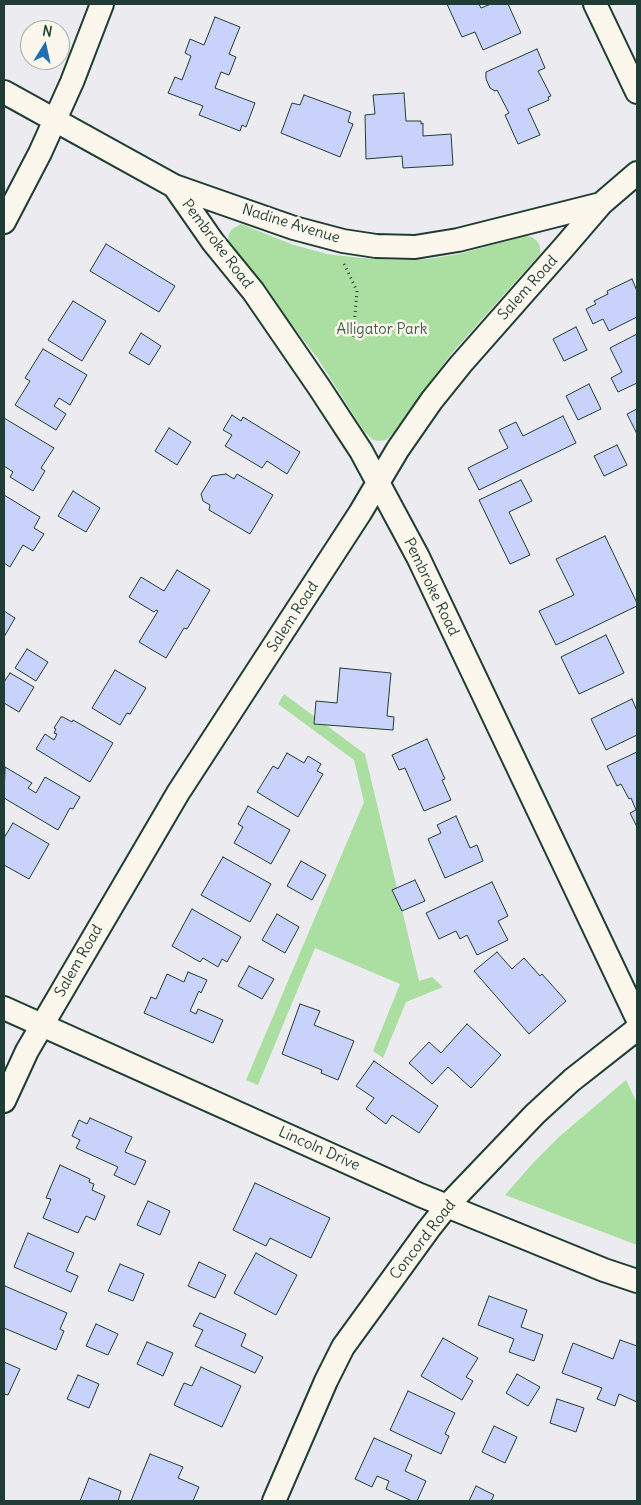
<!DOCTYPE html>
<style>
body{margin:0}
#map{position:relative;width:641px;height:1505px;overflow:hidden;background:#ececf0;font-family:Delius,sans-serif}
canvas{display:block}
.frame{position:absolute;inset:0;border:5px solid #1f3d34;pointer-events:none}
.north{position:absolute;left:20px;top:20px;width:50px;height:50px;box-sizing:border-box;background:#fbf7ec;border:1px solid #a3ada2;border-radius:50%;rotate:10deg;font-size:14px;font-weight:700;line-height:20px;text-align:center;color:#1f3d34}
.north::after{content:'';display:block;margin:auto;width:18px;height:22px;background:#1f6fb2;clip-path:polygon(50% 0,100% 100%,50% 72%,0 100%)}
</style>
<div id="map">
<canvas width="641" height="1505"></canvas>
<div class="frame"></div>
<div class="north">N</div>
</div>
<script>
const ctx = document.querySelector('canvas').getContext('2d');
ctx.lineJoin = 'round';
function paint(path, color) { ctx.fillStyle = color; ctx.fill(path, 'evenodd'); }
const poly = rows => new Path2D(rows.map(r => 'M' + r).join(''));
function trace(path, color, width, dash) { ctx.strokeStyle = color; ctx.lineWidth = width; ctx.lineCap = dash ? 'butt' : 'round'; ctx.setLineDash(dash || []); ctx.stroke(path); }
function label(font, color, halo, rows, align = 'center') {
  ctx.font = font + ' Delius,sans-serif'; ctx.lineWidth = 5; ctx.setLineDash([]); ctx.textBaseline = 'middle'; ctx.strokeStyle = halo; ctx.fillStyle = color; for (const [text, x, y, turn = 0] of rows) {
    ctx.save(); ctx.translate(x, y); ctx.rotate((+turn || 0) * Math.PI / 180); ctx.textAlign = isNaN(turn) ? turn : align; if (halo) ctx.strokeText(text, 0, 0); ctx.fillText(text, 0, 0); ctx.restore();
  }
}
paint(poly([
 [241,224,294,245,327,254,361,258,393,260,428,259,459,254,525,236,532,237,537,241,540,246,540,254,451,354,393,433,386,440,379,441,373,440,364,431,318,359,231,246,228,239,229,234,232,229],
 [284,694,365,754,419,981,432,977,443,987,406,1002,383,1058,373,1051,400,984,315,948,258,1085,246,1080,364,802,354,760,278,704],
 [626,1080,637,1103,637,1245,505,1195,533,1163,560,1136]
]), '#abdfa1');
const building = poly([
 [447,4,479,4,481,8,491,4,508,4,521,33,483,50,475,32,462,37,447,4],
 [215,17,240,27,229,54,236,57,229,75,221,72,215,88,255,103,246,127,242,125,240,131,199,115,203,106,168,93,175,77,182,80,191,56,185,53,190,39,204,45,215,17],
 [537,49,545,68,538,71,551,96,548,97,549,100,528,109,540,135,518,144,505,115,509,113,497,90,495,91,490,88,486,79,486,72,537,49],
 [404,93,406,121,421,121,421,124,423,123,423,136,451,134,453,165,403,168,402,156,366,159,365,115,375,114,373,95,404,93],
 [304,95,351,112,348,122,353,124,340,157,281,133,292,103,300,105,304,95],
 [106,244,175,286,159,312,90,271,106,244],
 [632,279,637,291,637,317,609,331,603,319,593,324,586,309,596,304,594,301,608,294,607,291,632,279],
 [73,301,106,321,82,361,48,340,73,301],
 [576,327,587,350,564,361,553,339,576,327],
 [141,333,161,346,149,365,129,353,141,333],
 [637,334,637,383,618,392,611,378,622,372,610,348,637,334],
 [43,349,87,375,70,405,59,398,54,406,66,414,56,430,15,405,30,381,25,378,43,349],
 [589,384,601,409,578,420,566,396,589,384],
 [637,409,637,434,627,414,637,409],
 [232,415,241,421,243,417,300,452,287,474,267,461,262,468,225,446,232,435,223,430,232,415],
 [563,416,576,443,479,490,468,468,508,448,499,430,516,422,523,436,563,416],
 [4,418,54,448,41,468,45,471,33,491,10,477,13,472,4,466,4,418],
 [169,428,191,442,177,465,155,451,169,428],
 [617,445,627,465,604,476,594,456,617,445],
 [226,474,234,479,237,474,273,495,250,534,209,510,210,505,203,501,201,494,212,476,226,474],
 [521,480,532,501,509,512,530,555,510,564,479,500,521,480],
 [73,491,100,508,86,532,58,516,73,491],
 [4,495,40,517,34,528,44,534,33,551,23,545,10,567,4,563,4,495],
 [605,536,637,603,637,606,556,645,539,611,574,595,556,559,605,536],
 [177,570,210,590,187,629,184,628,166,658,139,642,158,611,156,610,154,612,129,597,141,577,164,591,177,570],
 [4,611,15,618,4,637,4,611],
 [606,635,624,673,579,694,561,657,606,635],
 [27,649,48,662,36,681,15,668,27,649],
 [340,668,391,673,387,716,394,717,393,730,314,724,316,701,337,703,340,668],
 [115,670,146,688,130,714,127,713,120,725,92,708,115,670],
 [10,673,34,687,19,712,4,703,4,682,10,673],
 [632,699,637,711,637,735,606,750,591,719,632,699],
 [61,717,63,717,72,722,73,720,113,743,90,782,36,749,45,734,54,740,57,734,54,733,56,729,54,728,61,717],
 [427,739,445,779,442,780,451,800,424,811,405,768,399,770,392,755,427,739],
 [637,752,637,827,630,813,636,810,631,798,629,799,621,784,617,786,607,766,637,752],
 [287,753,304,763,308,756,321,764,317,771,323,774,298,817,257,792,273,766,278,769,287,753],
 [5,767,32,783,28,788,36,793,45,777,80,797,73,809,70,808,58,830,4,798,5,767],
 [248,806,290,830,271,864,234,843,243,827,238,824,248,806],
 [456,816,470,848,477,845,483,861,445,878,428,839,441,833,437,825,456,816],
 [13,823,49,844,29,879,4,865,4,838,13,823],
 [223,857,271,884,250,922,201,895,223,857],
 [301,861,326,875,312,900,287,886,301,861],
 [415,880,425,901,402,911,392,890,415,880],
 [492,882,508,916,498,921,508,940,477,955,467,935,460,939,456,931,439,939,426,913,492,882],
 [192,909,241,937,227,962,222,959,218,967,203,958,200,962,172,946,192,909],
 [277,914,299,927,285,953,262,940,277,914],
 [497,952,512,969,524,958,540,976,542,974,566,1001,529,1034,474,971,497,952],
 [249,966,274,979,262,999,238,986,249,966],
 [188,972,207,980,201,993,199,991,190,1011,196,1014,198,1009,223,1020,213,1043,144,1013,151,997,156,999,167,974,184,982,188,972],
 [300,1004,320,1011,314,1025,354,1041,338,1080,321,1073,322,1070,282,1054,300,1004],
 [467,1024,501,1055,471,1088,448,1067,432,1084,409,1063,429,1042,441,1053,467,1024],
 [374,1061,438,1106,419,1133,392,1115,386,1124,366,1109,374,1098,356,1086,374,1061],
 [90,1118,132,1137,125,1152,146,1161,135,1185,114,1175,118,1167,76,1148,80,1140,72,1136,79,1120,87,1124,90,1118],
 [60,1165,90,1179,89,1182,94,1184,92,1190,105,1196,95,1220,86,1216,78,1233,43,1218,51,1199,46,1198,60,1165],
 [255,1183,330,1218,311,1258,270,1238,266,1246,233,1230,255,1183],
 [148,1201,170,1211,160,1235,137,1225,148,1201],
 [28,1233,74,1253,66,1271,78,1276,71,1292,14,1267,28,1233],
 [256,1253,297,1275,276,1315,234,1293,256,1253],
 [199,1262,226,1275,215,1298,188,1286,199,1262],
 [120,1264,144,1274,133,1301,108,1291,120,1264],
 [5,1286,67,1313,60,1329,64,1331,56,1350,4,1328,4,1289,5,1286],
 [489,1296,527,1310,521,1327,543,1335,534,1361,509,1352,514,1339,478,1325,489,1296],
 [200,1313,246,1334,241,1346,263,1357,255,1373,195,1346,203,1330,193,1326,200,1313],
 [96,1324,118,1334,108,1355,86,1346,96,1324],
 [443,1338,478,1358,466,1377,473,1381,462,1400,421,1376,443,1338],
 [620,1340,637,1346,637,1402,619,1394,615,1406,597,1399,602,1388,562,1373,573,1343,613,1359,620,1340],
 [147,1342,173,1353,163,1376,137,1364,147,1342],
 [4,1362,20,1369,8,1395,4,1394,4,1362],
 [201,1367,241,1386,222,1427,174,1405,184,1383,192,1386,201,1367],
 [517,1374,540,1387,528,1406,506,1393,517,1374],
 [78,1375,99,1384,89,1408,67,1399,78,1375],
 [408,1391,455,1413,445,1434,449,1436,441,1454,390,1430,408,1391],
 [557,1399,584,1408,576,1432,550,1423,557,1399],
 [494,1426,517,1437,505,1463,482,1452,494,1426],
 [374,1438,412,1455,405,1471,426,1481,417,1501,412,1501,386,1489,389,1481,377,1476,372,1487,355,1479,374,1438],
 [150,1454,183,1467,178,1478,199,1487,193,1501,131,1501,150,1454],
 [89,1478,121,1491,118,1501,80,1501,89,1478],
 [476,1486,494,1495,491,1501,469,1501,476,1486]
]);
paint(building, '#c8d2fa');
trace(building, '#1f3d34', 1);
const street = poly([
 [595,4,637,92],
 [4,92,174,186,294,228,343,241,376,246,415,247,458,240,601,204],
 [174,186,213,242,253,291,319,387,361,451,418,557,637,1018],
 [4,222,40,153,72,82,102,4],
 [4,1008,420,1195,604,1270,637,1281],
 [4,1101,27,1051,178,793,360,513,398,449,432,400,461,364,565,246,601,204,637,173],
 [274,1501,326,1381,343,1347,428,1230,447,1206,535,1114,572,1080,637,1029]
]);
trace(street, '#1f3d34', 26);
trace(poly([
 [344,264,357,291,353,338]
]), '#1f3d34', 3, [1, 4]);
trace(street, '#fbf7ec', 22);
label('15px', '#1f3d34', '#fbf7ec', [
 ["Nadine Avenue",291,224,17],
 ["Pembroke Road",217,244,53],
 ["Salem Road",528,288,-48],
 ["Pembroke Road",431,587,64],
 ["Salem Road",293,617,-57],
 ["Salem Road",79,961,-60],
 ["Lincoln Drive",319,1149,24],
 ["Concord Road",423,1240,-52]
]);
label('15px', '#3b5d4a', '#fbf7ec', [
 ["Alligator Park",382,330]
]);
</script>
